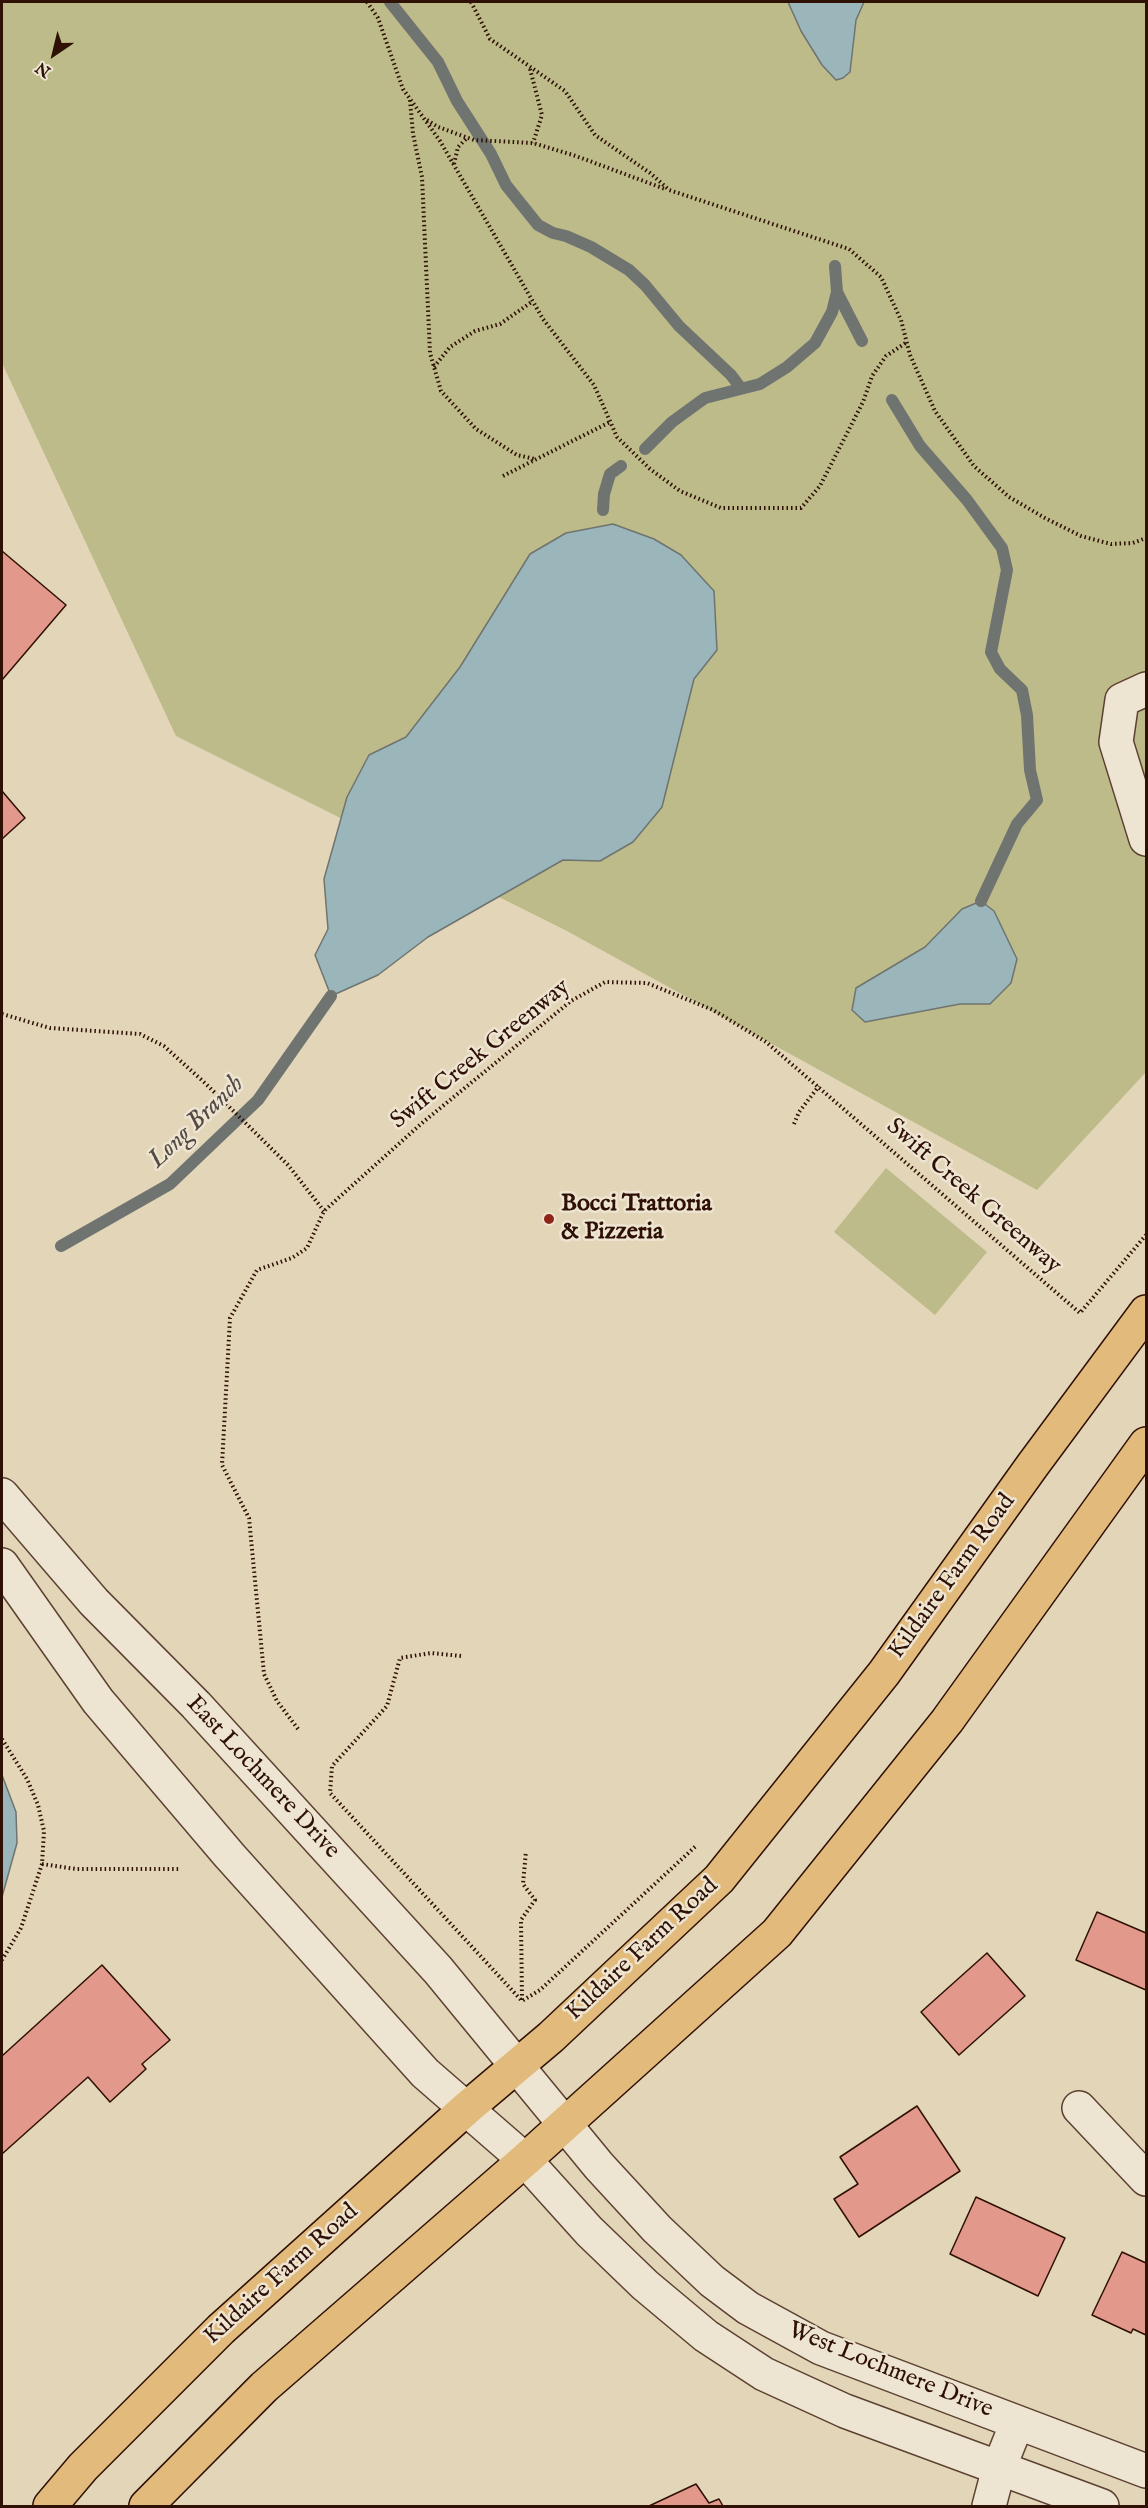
<!DOCTYPE html>
<style>
body{margin:0}
#map{position:relative;width:1148px;height:2508px;overflow:hidden;background:#e3d5b8;font-family:"IM FELL English",serif}
canvas{display:block}
.frame{position:absolute;inset:0;border:3px solid #2f1004;pointer-events:none}
.north{position:absolute;left:24px;top:24px;width:60px;height:60px;-webkit-text-stroke:4px #ede4d1;paint-order:stroke;rotate:215deg;font-size:16px;font-weight:700;line-height:24px;text-align:center;color:#2f1004}
.north::after{content:'';display:block;margin:auto;width:21px;height:27px;background:#2f1004;clip-path:polygon(50% 0,100% 100%,50% 72%,0 100%)}
</style>
<div id="map">
<canvas width="1148" height="2508"></canvas>
<div class="frame"></div>
<div class="north">N</div>
</div>
<script>
const ctx = document.querySelector('canvas').getContext('2d');
ctx.lineJoin = 'round';
function paint(path, color) { ctx.fillStyle = color; ctx.fill(path, 'evenodd'); }
const poly = rows => new Path2D(rows.map(r => 'M' + r).join(''));
function trace(path, color, width, dash) { ctx.strokeStyle = color; ctx.lineWidth = width; ctx.lineCap = dash ? 'butt' : 'round'; ctx.setLineDash(dash || []); ctx.stroke(path); }
function label(font, color, halo, rows, align = 'center') {
  ctx.font = font + ' "IM FELL English",serif'; ctx.lineWidth = 5; ctx.setLineDash([]); ctx.textBaseline = 'middle'; ctx.strokeStyle = halo; ctx.fillStyle = color; for (const [text, x, y, turn = 0] of rows) {
    ctx.save(); ctx.translate(x, y); ctx.rotate((+turn || 0) * Math.PI / 180); ctx.textAlign = isNaN(turn) ? turn : align; if (halo) ctx.strokeText(text, 0, 0); ctx.fillText(text, 0, 0); ctx.restore();
  }
}
paint(poly([
 [2,2,1146,2,1146,1072,1037,1190,567,931,176,736,2,363],
 [886,1168,987,1252,935,1315,834,1232]
]), '#bcbb89');
const water = poly([
 [788,2,864,2,856,20,850,72,843,78,836,80,822,65,801,31,788,2],
 [613,524,654,539,681,555,714,591,717,650,694,679,662,807,633,842,600,861,563,860,428,937,378,975,331,996,315,955,328,929,324,879,347,797,369,755,406,737,460,667,530,554,566,533,613,524],
 [981,901,994,911,1017,959,1011,983,990,1004,960,1004,865,1022,852,1010,856,988,925,947,962,909,981,901],
 [2,1775,16,1812,17,1843,2,1897,2,1775]
]);
paint(water, '#9ab6ba');
trace(water, '#6f7471', 1.5);
trace(poly([
 [390,2,438,62,457,101,491,154,506,185,538,225,553,233,566,236,591,247,629,270,645,285,679,326,731,375,740,387],
 [835,266,837,292,862,341],
 [892,400,920,446,967,500,1002,548,1007,570,991,652,1000,669,1022,690,1027,715,1030,770,1037,800,1017,824,981,901],
 [645,449,672,422,705,398,760,384,787,367,815,343,832,312,837,292],
 [603,510,604,494,610,474,621,466],
 [61,1246,170,1184,258,1100,331,996]
]), '#6f7471', 12);
const building = poly([
 [2,551,66,605,2,680,2,551],
 [2,791,25,818,2,839,2,791],
 [1097,1912,1146,1933,1146,1990,1076,1960,1097,1912],
 [987,1953,1025,1996,959,2055,921,2012,987,1953],
 [102,1965,170,2040,142,2064,146,2069,110,2102,88,2077,2,2154,2,2056,102,1965],
 [917,2106,960,2171,859,2237,834,2199,858,2184,840,2157,917,2106],
 [976,2197,1065,2238,1038,2296,950,2254,976,2197],
 [1122,2252,1146,2263,1146,2335,1133,2329,1131,2333,1092,2315,1122,2252],
 [696,2484,709,2503,719,2499,723,2506,649,2506,696,2484]
]);
paint(building, '#e3988c');
trace(building, '#2f1004', 1.5);
const minor = poly([
 [1146,689,1122,700,1116,742,1146,839],
 [2,1495,94,1602,196,1705,438,1970,599,2166,657,2229,712,2281,748,2308,821,2348,1146,2471],
 [2,1565,98,1701,229,1855,425,2073,525,2160,589,2231,645,2285,706,2336,764,2374,845,2411,1102,2506],
 [1079,2108,1146,2179],
 [989,2506,999,2468,1017,2423]
]);
const major = poly([
 [50,2506,83,2467,221,2329,467,2108,551,2037,719,1879,884,1673,1032,1466,1146,1312],
 [146,2506,264,2387,525,2160,777,1933,947,1721,1146,1444]
]);
trace(minor, '#5c4131', 36);
trace(major, '#2f1004', 36);
trace(poly([
 [367,2,378,18,403,89,440,141,543,319,594,385,617,437,650,469,680,491,721,508,801,508,820,486,863,402,872,376,886,356,907,342],
 [471,2,490,39,565,91,595,135,650,173,669,190,849,249,881,277,901,320,910,355,935,411,974,466,1009,497,1045,518,1081,536,1111,544,1133,543,1146,538],
 [530,69,542,115,533,143],
 [410,100,413,134,422,177,430,353,441,391,476,429,517,455,535,459],
 [427,120,438,127,474,140,533,143,576,156,665,189],
 [454,164,458,147,467,138],
 [434,367,450,347,475,331,500,324,533,301],
 [503,476,610,422],
 [2,1014,50,1028,140,1034,164,1046,206,1084,288,1165,324,1211],
 [794,1124,799,1112,819,1086],
 [461,1656,431,1653,400,1658,387,1706,332,1766,330,1793,522,2001,540,1990,697,1845],
 [298,1729,277,1701,264,1674,249,1518,222,1465,230,1318,257,1270,292,1258,307,1248,324,1211,422,1123,571,1001,605,982,647,983,713,1010,766,1042,1080,1313,1146,1235],
 [2,1739,27,1779,38,1805,44,1831,42,1864,21,1928,2,1960],
 [42,1864,76,1869,180,1869],
 [522,2000,521,1920,535,1900,523,1884,526,1851]
]), '#2f1004', 4, [1.5, 3]);
trace(minor, '#ede4d1', 33);
trace(major, '#e2ba7c', 33);
for (const [x, y, r, color] of [
 [549,1219,6,"#8f2418"]
]) { const dot = new Path2D(); dot.arc(x, y, r, 0, 2 * Math.PI); ctx.fillStyle = color; ctx.fill(dot); trace(dot, '#ede4d1', 2); }
label('24px', '#2f1004', '#ede4d1', [
 ["Swift Creek Greenway",481,1055,-39],
 ["Swift Creek Greenway",973,1197,41],
 ["Kildaire Farm Road",953,1577,-54],
 ["East Lochmere Drive",262,1778,47],
 ["Kildaire Farm Road",643,1950,-43],
 ["Kildaire Farm Road",282,2275,-42],
 ["West Lochmere Drive",890,2371,22]
]);
label('bold 24px', '#2f1004', '#ede4d1', [
 ["Bocci Trattoria",561,1205],
 ["& Pizzeria",561,1233]
], 'left');
label('italic 26px', '#544a44', '#ede4d1', [
 ["Long Branch",197,1123,-44]
]);
</script>
